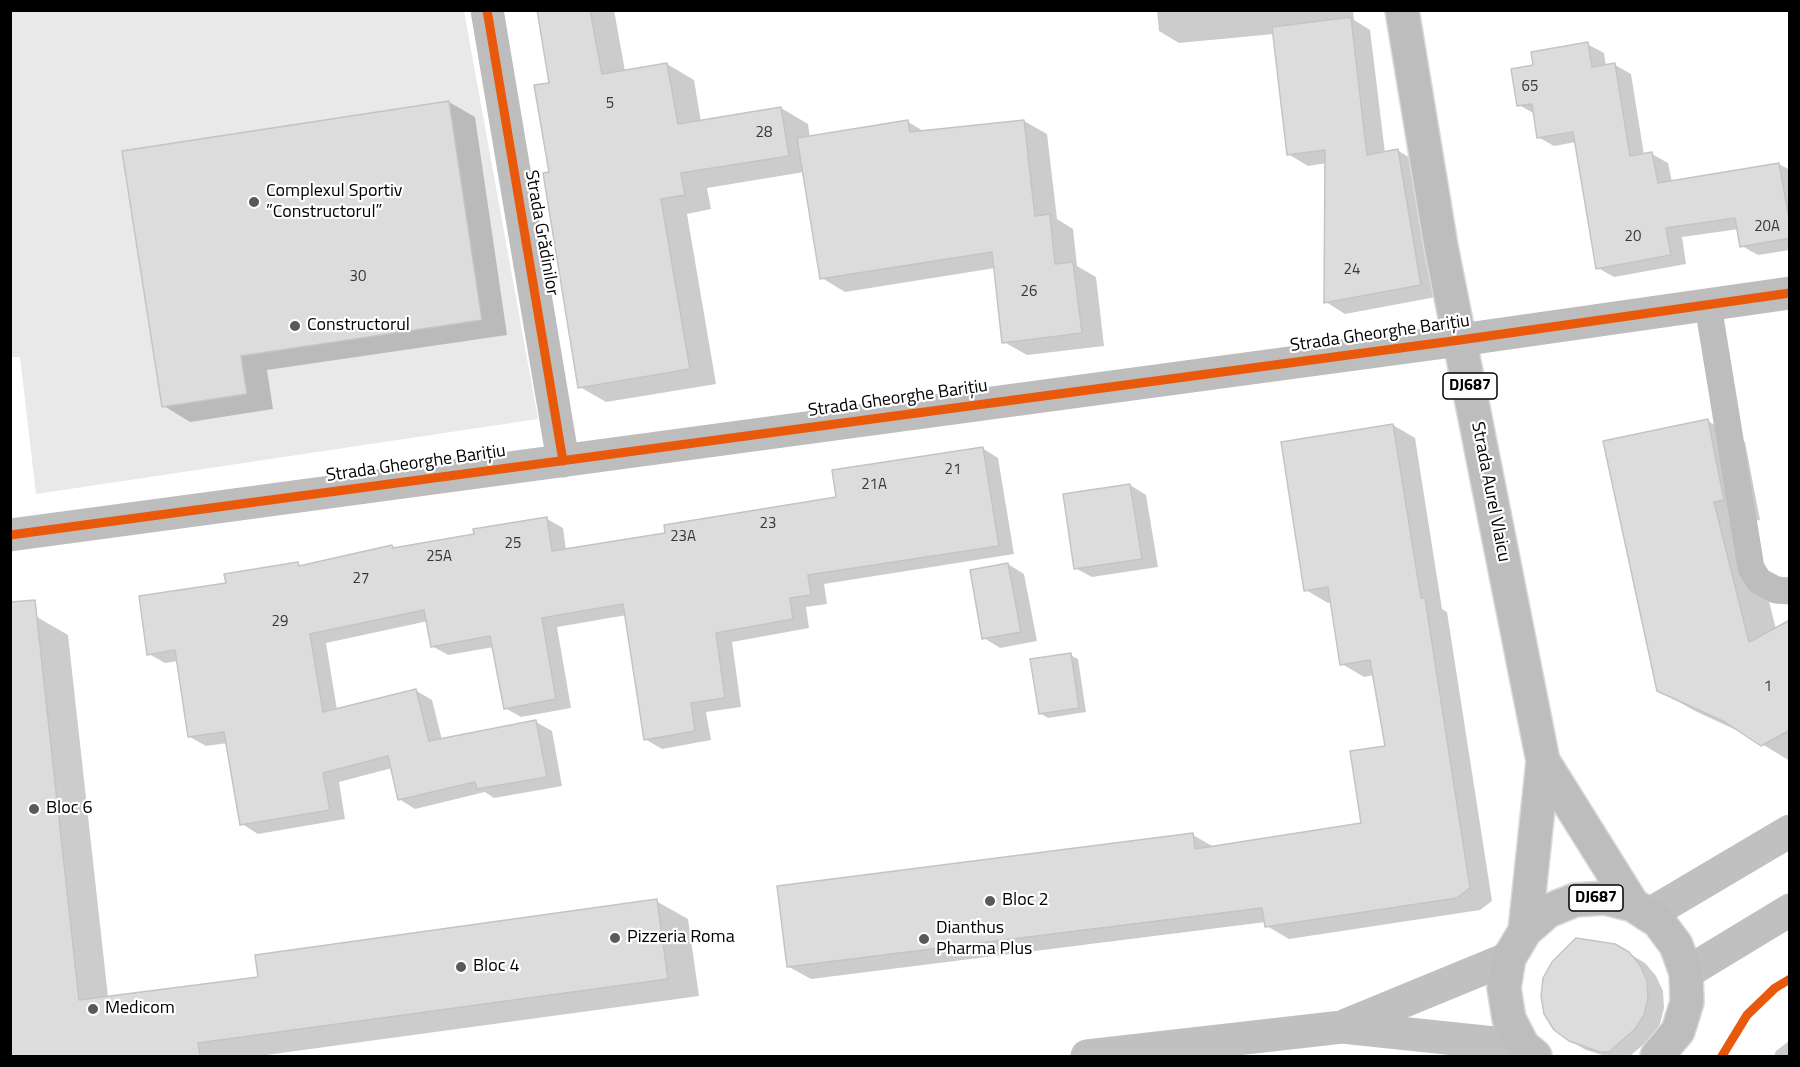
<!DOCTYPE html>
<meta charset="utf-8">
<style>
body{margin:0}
#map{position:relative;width:1800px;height:1067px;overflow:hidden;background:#fff;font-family:"Titillium Web",sans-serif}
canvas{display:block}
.frame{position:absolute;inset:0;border:12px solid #000;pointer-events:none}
</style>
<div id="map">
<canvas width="1800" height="1067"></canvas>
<div class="frame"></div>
</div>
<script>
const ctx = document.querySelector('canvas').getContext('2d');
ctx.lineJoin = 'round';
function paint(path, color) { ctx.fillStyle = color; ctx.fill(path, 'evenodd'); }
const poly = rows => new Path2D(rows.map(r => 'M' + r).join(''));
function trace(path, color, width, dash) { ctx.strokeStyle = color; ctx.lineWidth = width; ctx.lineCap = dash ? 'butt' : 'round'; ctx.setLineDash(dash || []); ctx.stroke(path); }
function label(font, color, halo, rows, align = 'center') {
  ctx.font = font + ' "Titillium Web",sans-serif'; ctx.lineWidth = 4.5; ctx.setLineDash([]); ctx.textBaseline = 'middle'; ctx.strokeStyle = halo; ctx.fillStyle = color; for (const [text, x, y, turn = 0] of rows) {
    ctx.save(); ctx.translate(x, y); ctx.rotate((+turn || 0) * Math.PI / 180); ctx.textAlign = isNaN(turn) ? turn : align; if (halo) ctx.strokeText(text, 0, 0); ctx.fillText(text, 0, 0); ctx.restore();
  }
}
paint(poly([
 [10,11,464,11,538,419,36,494,20,357,11,357]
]), '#e9e9e9');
paint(poly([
 [538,10,614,10,625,71,667,64,694,80,701,122,781,108,808,124,810,138,908,122,925,132,1024,121,1047,134,1057,219,1073,229,1077,266,1096,277,1104,346,1027,355,1004,342,995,268,845,292,822,278,804,172,707,188,711,209,687,214,716,384,606,402,580,387,550,174,551,84],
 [1157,10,1353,10,1354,20,1370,30,1385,153,1397,150,1417,162,1441,296,1345,314,1326,302,1327,163,1308,166,1288,154,1274,34,1179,43,1159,31],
 [1587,44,1604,53,1606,66,1615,65,1631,74,1644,155,1652,154,1668,163,1672,182,1779,164,1790,170,1790,250,1758,255,1742,246,1739,229,1682,237,1686,264,1614,277,1598,268,1576,142,1554,146,1538,137,1535,114,1519,105],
 [449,102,475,117,507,335,267,370,273,409,190,422,164,406],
 [1708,421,1745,442,1760,520,1749,522,1776,629,1790,622,1790,761,1747,735,1695,711,1658,690],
 [1393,425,1415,438,1442,609,1447,612,1492,901,1480,910,1289,939,1267,926,1266,922,811,979,789,967,1193,835,1214,847,1362,824,1386,747,1374,675,1364,677,1342,664,1332,602,1328,603,1306,590],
 [982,448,998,458,1014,554,824,584,827,604,806,607,809,628,732,642,741,707,706,712,711,740,662,749,645,739,627,615,557,627,571,708,521,717,505,708,494,647,448,655,432,646,428,621,326,643,337,710,415,690,432,700,442,740,536,722,552,731,562,786,494,798,485,792,415,809,399,799,392,768,339,782,345,819,258,834,242,824,228,743,206,746,190,737,178,661,165,663,149,654,228,585,298,564,302,566,392,547,396,549,475,535,547,519,563,528,566,550,667,535,838,498],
 [1130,485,1146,495,1158,567,1092,577,1075,568],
 [1008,564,1024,574,1037,641,1000,648,984,638],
 [37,617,68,635,108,997,259,979,656,901,688,919,699,996,259,1056,10,1056,10,620],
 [1070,655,1078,659,1086,712,1048,718,1040,713],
 [1578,938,1614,945,1645,963,1656,976,1663,991,1664,1008,1660,1024,1651,1038,1630,1056,1606,1056,1586,1050,1569,1040,1553,963],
 [1789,1041,1790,1056,1774,1056,1776,1051]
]), '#0003');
const building = poly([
 [537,10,590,10,602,74,667,63,678,124,781,107,789,156,681,173,685,195,661,199,690,369,578,388,543,173,549,172,534,85,549,83,537,10],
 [1351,17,1367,155,1398,149,1421,285,1324,303,1325,150,1287,155,1272,27,1351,17],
 [1588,42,1592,67,1615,63,1630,156,1652,152,1658,183,1779,163,1790,224,1790,238,1740,247,1735,218,1666,228,1671,255,1596,269,1573,132,1537,138,1532,104,1517,106,1511,69,1533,65,1531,52,1588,42],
 [449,101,482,320,241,356,247,394,162,407,122,151,449,101],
 [908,120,910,132,1024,120,1035,216,1050,214,1055,264,1073,262,1082,333,1002,343,992,252,820,279,797,138,908,120],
 [1708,419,1724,500,1714,502,1749,642,1790,620,1790,730,1761,746,1725,722,1657,691,1603,441,1708,419],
 [1393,424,1421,598,1425,598,1470,888,1457,898,1265,927,1262,908,787,967,777,886,1193,833,1195,849,1361,823,1350,751,1385,746,1370,660,1340,665,1328,587,1304,591,1281,442,1393,424],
 [983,447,999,546,808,575,811,595,790,598,793,619,716,633,725,698,691,703,695,731,644,740,623,604,542,618,556,699,504,709,490,636,431,647,424,610,310,634,323,712,416,689,429,741,536,720,547,777,477,789,475,782,398,800,388,756,323,773,330,810,240,825,224,732,188,737,175,650,147,655,139,596,226,583,224,574,298,562,299,566,392,545,393,548,474,534,473,529,547,517,552,551,665,533,664,525,836,497,832,470,983,447],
 [1130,484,1142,559,1074,569,1063,494,1130,484],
 [1008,563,1021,632,982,639,970,570,1008,563],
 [35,600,79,1000,258,977,255,955,657,899,668,979,198,1043,200,1056,10,1056,10,602,35,600],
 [1071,653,1079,708,1039,714,1030,659,1071,653],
 [1576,938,1615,944,1629,952,1640,965,1647,981,1648,998,1644,1015,1635,1029,1609,1052,1600,1052,1569,1041,1554,1030,1544,1014,1541,996,1543,978,1552,962,1576,938]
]);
paint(building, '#dcdcdc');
trace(building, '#c4c4c4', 1.5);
const primary = poly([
 [1402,10,1441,246,1543,761,1525,931],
 [1543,761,1633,905],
 [1535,1056,1523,1046,1509,1019,1504,988,1509,958,1525,931,1548,911,1575,900,1605,898,1633,905,1658,921,1676,945,1686,973,1687,1002,1678,1031,1657,1056]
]);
trace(primary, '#dbdbdb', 36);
trace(poly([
 [1708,305,1751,568,1759,581,1776,590,1790,591]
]), '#bdbdbd', 27);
trace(poly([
 [487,10,563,461],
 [10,535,1460,340,1790,293]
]), '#bdbdbd', 33);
trace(poly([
 [1648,915,1790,831],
 [1686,973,1790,910],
 [1346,1025,1509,958],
 [1087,1056,1342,1027,1523,1046]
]), '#c0c0c0', 33);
trace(primary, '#bdbdbd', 33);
trace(poly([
 [487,10,563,461],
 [10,535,1460,340,1790,293],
 [1722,1056,1747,1015,1775,988,1790,979]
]), '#e8590c', 9);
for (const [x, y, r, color] of [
 [254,202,6,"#595959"],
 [295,326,6,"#595959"],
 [34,809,6,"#595959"],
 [990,901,6,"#595959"],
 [615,938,6,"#595959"],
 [924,939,6,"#595959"],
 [461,967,6,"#595959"],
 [93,1009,6,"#595959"]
]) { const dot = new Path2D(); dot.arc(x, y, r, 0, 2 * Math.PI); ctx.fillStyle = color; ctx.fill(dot); trace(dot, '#fff', 2); }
label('15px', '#373737', null, [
 ["65",1530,87],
 ["5",610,104],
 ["28",764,133],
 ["20A",1767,227],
 ["20",1633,237],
 ["24",1352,270],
 ["30",358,277],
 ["26",1029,292],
 ["21",953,470],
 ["21A",874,485],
 ["23",768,524],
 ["23A",683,537],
 ["25",513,544],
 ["25A",439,557],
 ["27",361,579],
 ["29",280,622],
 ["1",1768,687]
]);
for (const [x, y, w] of [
 [1470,386,54],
 [1596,898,54]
]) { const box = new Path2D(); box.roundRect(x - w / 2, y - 13, w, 26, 4.5); ctx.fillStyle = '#fff'; ctx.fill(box); trace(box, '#000', 1.5); }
label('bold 16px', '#000', null, [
 ["DJ687",1470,386],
 ["DJ687",1596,898]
]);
label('18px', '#000', '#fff', [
 ["Complexul Sportiv",266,192],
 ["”Constructorul”",266,213],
 ["Constructorul",307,326],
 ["Bloc 6",46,809],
 ["Bloc 2",1002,901],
 ["Dianthus",936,929],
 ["Pharma Plus",936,950],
 ["Pizzeria Roma",627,938],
 ["Bloc 4",473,967],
 ["Medicom",105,1009]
], 'left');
label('18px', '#000', '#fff', [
 ["Strada Grădinilor",541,233,80],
 ["Strada Gheorghe Barițiu",1380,334,-8],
 ["Strada Gheorghe Barițiu",898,399,-8],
 ["Strada Gheorghe Barițiu",416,464,-8],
 ["Strada Aurel Vlaicu",1490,492,79]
]);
</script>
